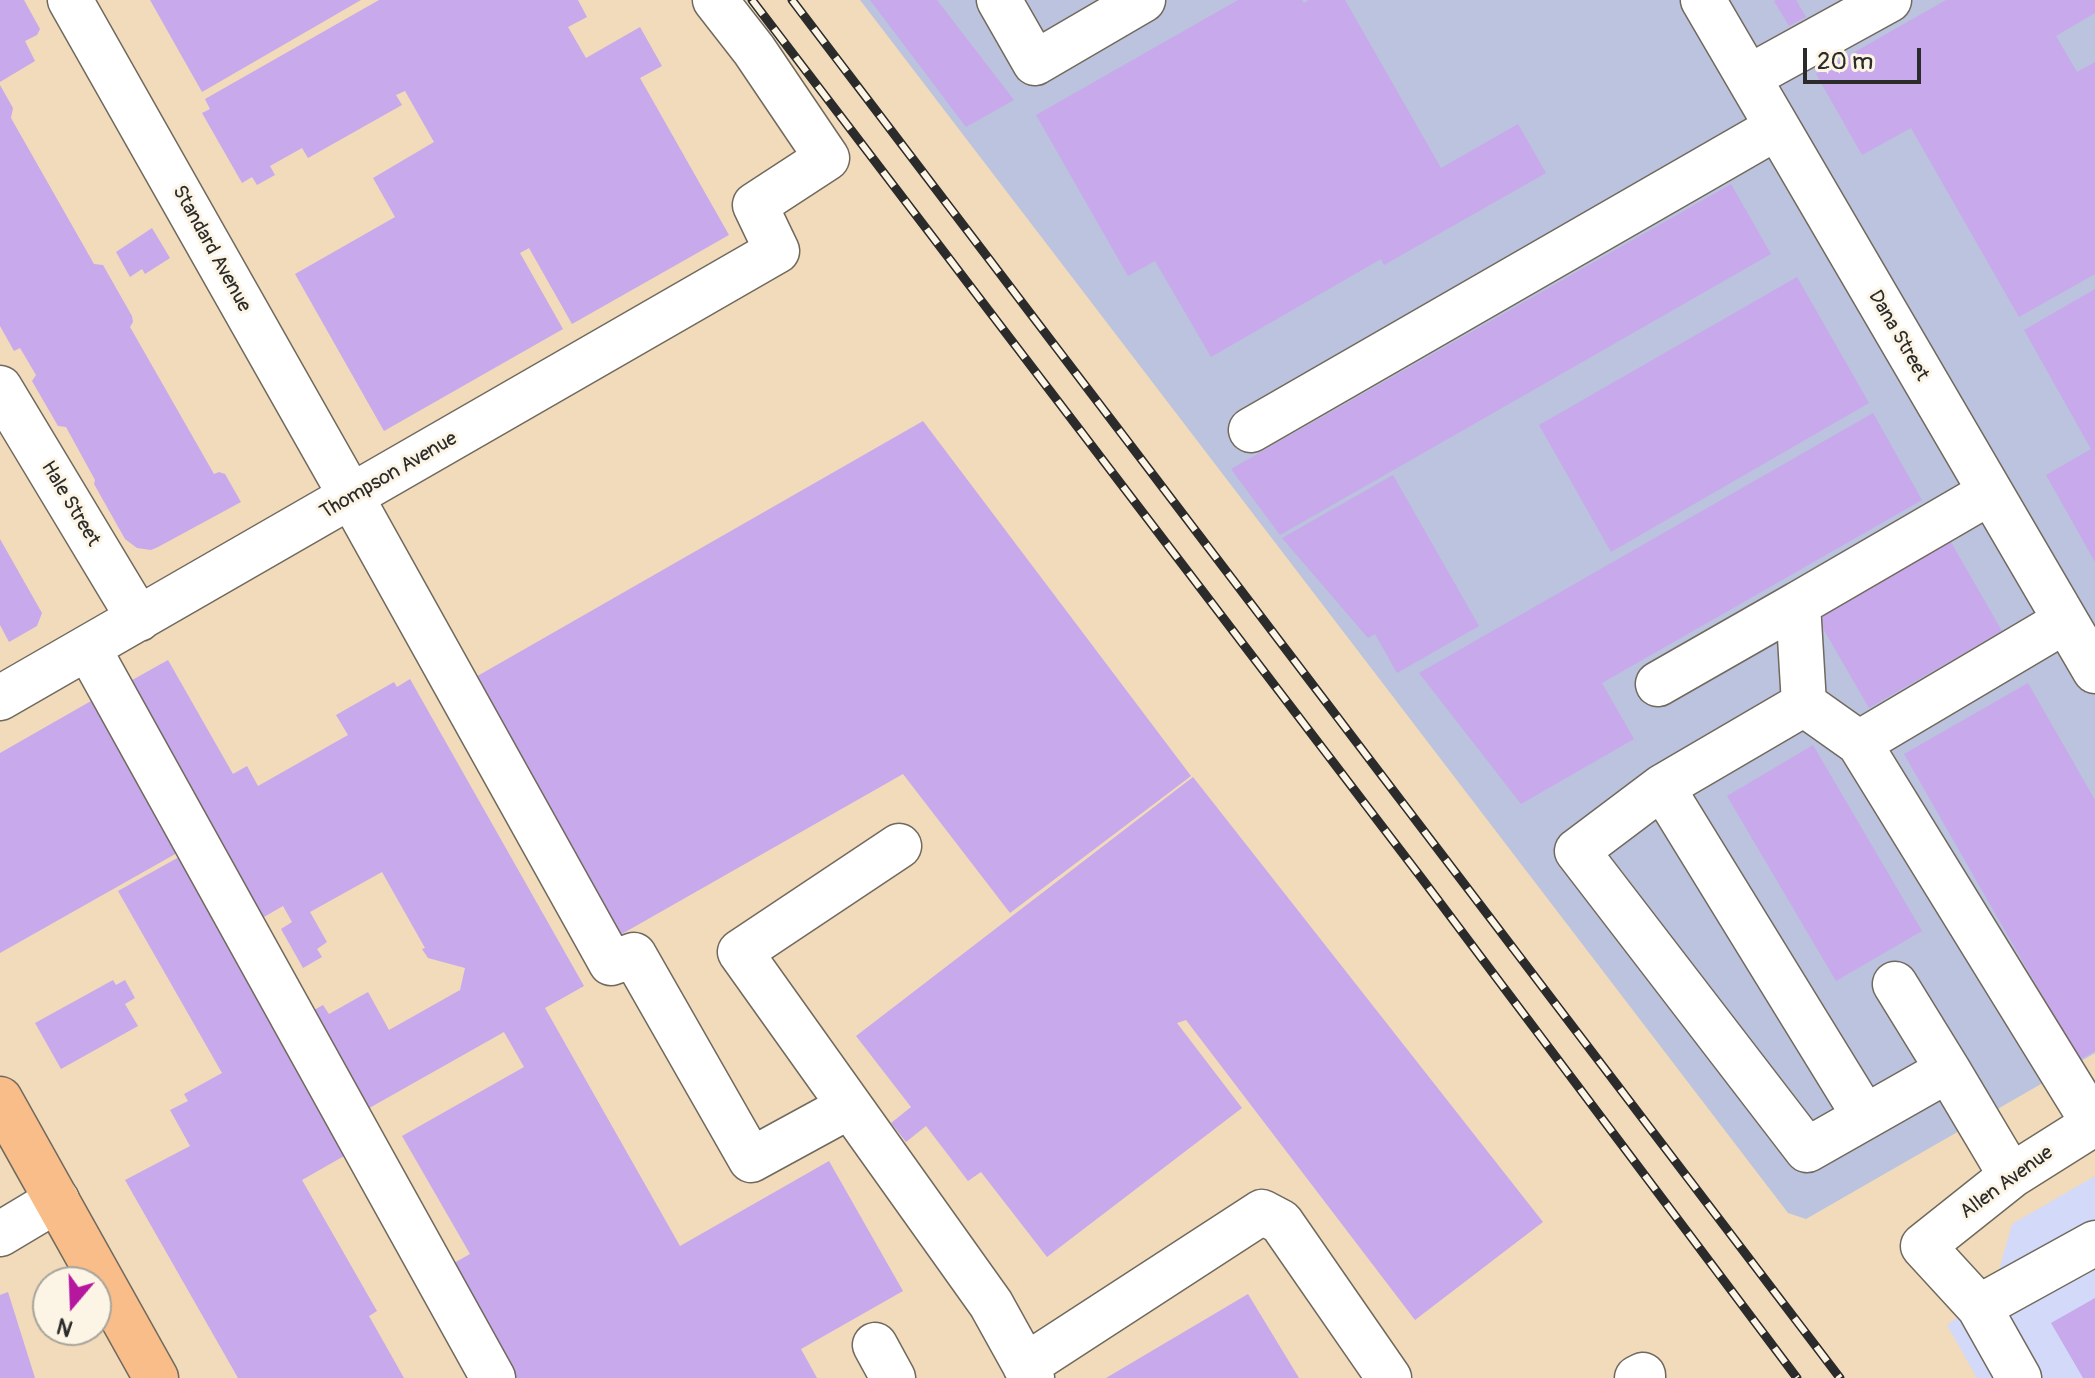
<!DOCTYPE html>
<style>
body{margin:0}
#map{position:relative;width:2095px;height:1378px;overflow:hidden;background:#f1dbbb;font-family:Pangolin,sans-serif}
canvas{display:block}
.north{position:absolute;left:32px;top:1266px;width:80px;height:80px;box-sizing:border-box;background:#fcf5e5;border:2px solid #a8a49b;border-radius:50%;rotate:199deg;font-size:22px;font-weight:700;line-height:32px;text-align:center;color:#2b2b2b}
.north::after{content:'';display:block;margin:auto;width:28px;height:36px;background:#b5179e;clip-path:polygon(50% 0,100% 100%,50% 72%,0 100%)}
.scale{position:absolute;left:1803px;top:48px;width:118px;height:36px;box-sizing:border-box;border:4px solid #2b2b2b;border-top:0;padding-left:10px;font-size:24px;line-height:28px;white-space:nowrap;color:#2b2b2b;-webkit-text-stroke:6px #fcf5e5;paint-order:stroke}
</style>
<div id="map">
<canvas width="2095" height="1378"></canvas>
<div class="north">N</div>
<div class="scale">20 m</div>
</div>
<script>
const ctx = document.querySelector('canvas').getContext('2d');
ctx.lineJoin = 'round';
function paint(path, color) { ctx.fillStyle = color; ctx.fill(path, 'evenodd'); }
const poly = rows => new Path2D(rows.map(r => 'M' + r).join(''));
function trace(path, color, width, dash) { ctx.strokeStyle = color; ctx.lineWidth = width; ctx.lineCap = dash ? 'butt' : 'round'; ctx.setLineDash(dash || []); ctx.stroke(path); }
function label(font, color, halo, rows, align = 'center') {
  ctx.font = font + ' Pangolin,sans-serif'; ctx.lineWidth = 6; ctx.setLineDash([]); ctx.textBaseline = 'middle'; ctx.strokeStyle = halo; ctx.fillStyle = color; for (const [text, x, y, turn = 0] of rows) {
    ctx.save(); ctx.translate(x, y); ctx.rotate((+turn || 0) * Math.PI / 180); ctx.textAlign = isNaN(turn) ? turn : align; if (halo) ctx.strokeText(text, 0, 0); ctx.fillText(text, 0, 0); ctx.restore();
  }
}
paint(poly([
 [2095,1176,2095,1378,1977,1378,1947,1325,1993,1291,2012,1224]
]), '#d2d9f9');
paint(poly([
 [860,0,2095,0,2095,1053,1806,1219,1788,1213]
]), '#bcc3de');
paint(poly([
 [0,0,24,0,40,29,37,35,25,41,35,61,0,82],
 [150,0,361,0,202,92],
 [379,0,578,0,587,17,568,27,586,58,640,27,662,66,640,78,729,235,572,324,529,248,520,253,563,329,384,431,295,274,395,217,373,178,434,142,405,91,396,95,402,105,308,158,302,148,270,166,275,175,257,185,252,177,242,183,202,113,210,109,205,99],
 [870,0,937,0,1014,100,966,127],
 [1238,0,1302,0,1304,3,1309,0,1345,0,1441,168,1518,124,1546,173,1384,265,1381,259,1211,357,1155,261,1128,276,1036,115],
 [1776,0,1796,0,1806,17,1789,26,1774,1],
 [1946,0,2095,0,2095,13,2056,36,2077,72,2095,62,2095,274,2019,317,1911,128,1862,155,1816,74],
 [0,85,13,108,11,118,94,264,103,265,132,316,133,322,130,327,214,474,219,472,225,474,241,502,158,547,151,550,137,548,125,539,94,484,95,480,66,427,58,426,32,381,36,375,20,348,14,351,0,326],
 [1731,184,1771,254,1280,535,1231,469],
 [152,228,170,258,145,274,142,269,130,277,116,252],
 [1797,277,1869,403,1611,552,1539,425],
 [2095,289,2095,562,2046,475,2091,449,2024,330],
 [1873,413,1922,500,1602,683,1634,739,1521,804,1419,673],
 [923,421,1191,776,1010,913,903,774,613,939,467,682],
 [1393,475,1479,626,1397,673,1375,634,1368,638,1282,538],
 [1948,537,2002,631,1869,708,1821,625,1826,608],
 [0,539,42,613,37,626,9,642,0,625],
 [168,660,233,774,247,766,258,786,348,735,336,715,394,682,397,687,410,679,584,986,545,1008,680,1246,829,1161,903,1291,801,1349,817,1378,510,1378,447,1267,470,1254,402,1136,524,1067,504,1032,364,1111,307,1014,323,1005,329,1014,368,992,389,1030,460,990,465,968,428,958,422,949,425,948,382,872,310,912,327,942,317,949,322,957,303,968,281,929,292,922,283,906,250,925,118,688],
 [2028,683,2095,800,2095,1051,2079,1060,1904,754],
 [91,701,177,853,0,953,0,753],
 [1813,745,1922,931,1836,981,1727,796],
 [1193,777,1543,1222,1415,1320,1186,1020,1177,1023,1242,1108,1047,1257,981,1172,968,1181,926,1126,906,1142,891,1123,911,1107,856,1036],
 [179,857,306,1077,301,1080,344,1156,302,1180,377,1311,369,1316,404,1378,238,1378,125,1180,190,1146,170,1110,188,1101,184,1094,222,1073,118,891],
 [113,980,116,985,125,980,135,998,125,1004,138,1026,61,1069,35,1023],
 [8,1292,35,1378,0,1378,0,1295],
 [1248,1294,1299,1378,1106,1378],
 [2095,1298,2095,1378,2083,1378,2051,1323]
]), '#c8a9eb');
const minor = poly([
 [70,0,352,498,611,963,634,955,751,1160,850,1106],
 [999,0,1035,63,1143,0],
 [1703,0,2095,671],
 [1749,77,1889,0],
 [0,388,139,619],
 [1251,430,1776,128],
 [88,648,493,1378],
 [1658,684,1798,604],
 [0,698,777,251,755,205,827,158,754,50,715,0],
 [1804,704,1859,743,2094,1124],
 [1859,743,2065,621],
 [1662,787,1865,1117],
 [899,846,740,952,991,1304,1032,1378],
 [1895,984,1948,1070,1807,1150,1577,851,1662,787,1804,704,1798,604,1989,493],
 [1948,1070,2011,1176],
 [0,1234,57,1200],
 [1979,1307,2095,1243],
 [875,1345,893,1378],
 [1025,1366,1262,1212,1281,1222,1389,1378],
 [1637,1378,1643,1375,1643,1378],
 [2019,1378,1979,1307,1923,1246,2011,1176,2095,1123]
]);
const major = poly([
 [0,1099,156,1378]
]);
trace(minor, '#70695d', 47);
trace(major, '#70695d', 47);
trace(minor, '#fff', 44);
trace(major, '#f8bd89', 44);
const rail = poly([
 [752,0,1423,880,1797,1378],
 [792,0,1840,1378]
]);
trace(rail, '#2b2b2b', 9);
trace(rail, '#fcf5e5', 6, [18]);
label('20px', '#2b2b2b', '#fcf5e5', [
 ["Standard Avenue",211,249,61],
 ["Dana Street",1898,336,60],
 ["Thompson Avenue",389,476,-30],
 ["Hale Street",70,504,59],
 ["Allen Avenue",2007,1183,-36]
]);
</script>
